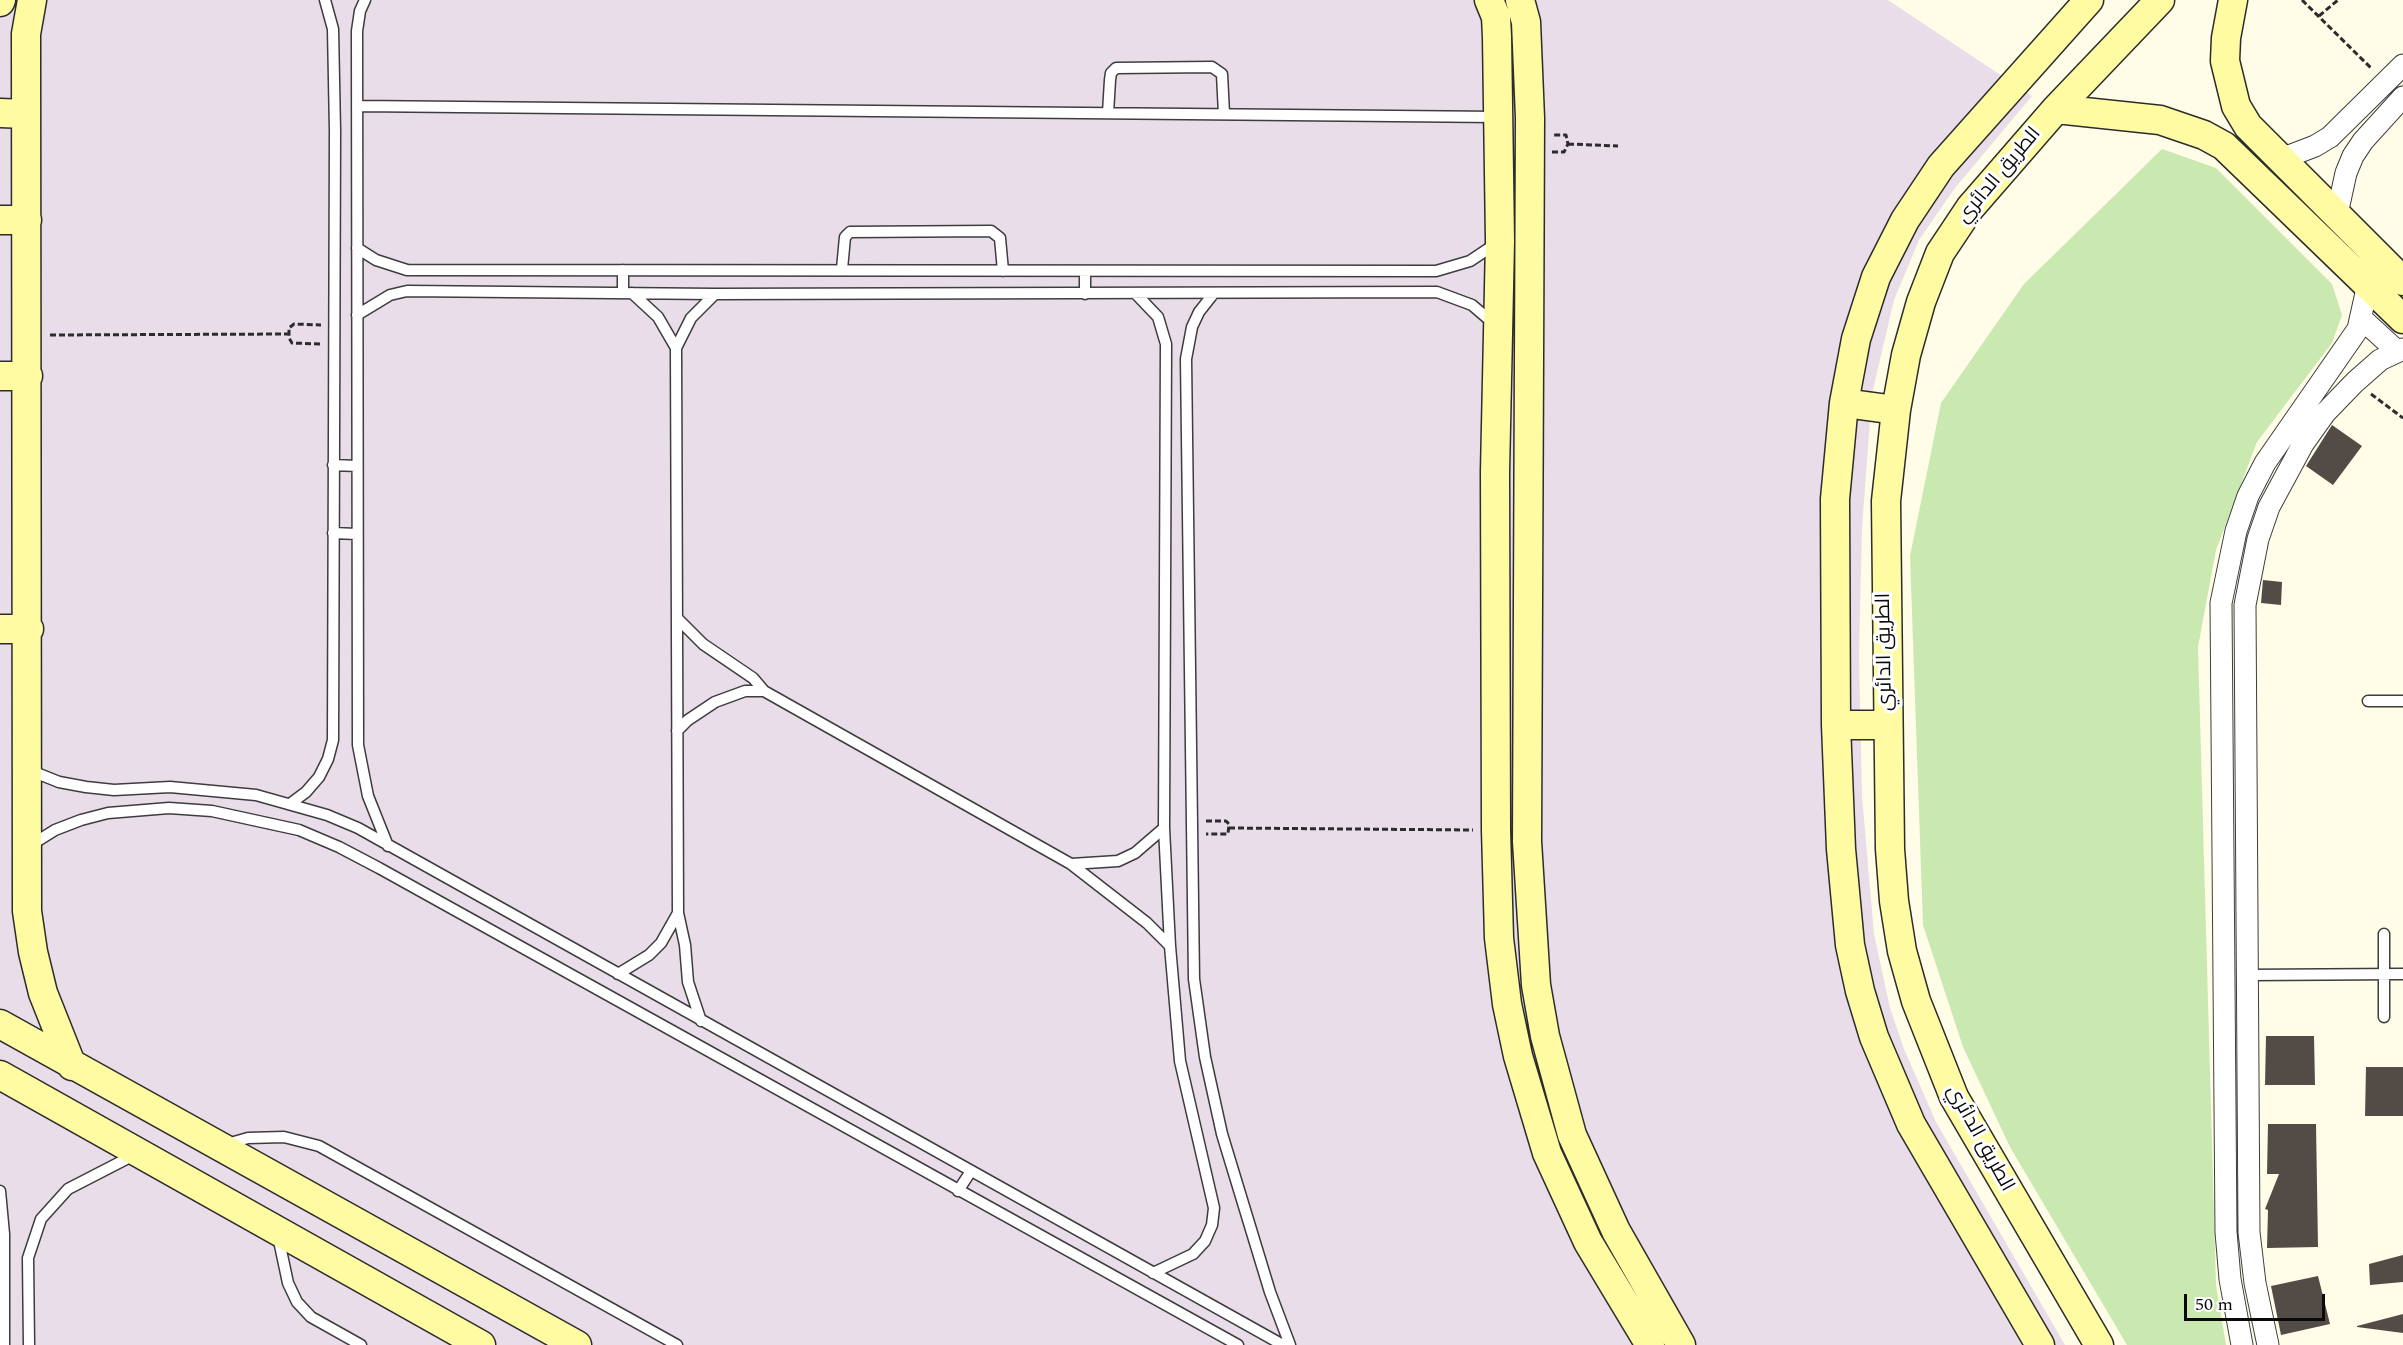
<!DOCTYPE html>
<meta charset="utf-8">
<style>
body{margin:0}
#map{position:relative;width:2403px;height:1345px;overflow:hidden;background:#fffce7;font-family:Spectral,serif}
canvas{display:block}
.scale{position:absolute;left:2184px;top:1294px;width:141px;height:27px;box-sizing:border-box;border:3px solid #0a0a0a;border-top:0;padding-left:8px;font-size:18px;line-height:21px;white-space:nowrap;color:#0a0a0a;-webkit-text-stroke:4px #fff;paint-order:stroke}
</style>
<div id="map">
<canvas width="2403" height="1345"></canvas>
<div class="scale">50 m</div>
</div>
<script>
const ctx = document.querySelector('canvas').getContext('2d');
ctx.lineJoin = 'round';
function paint(path, color) { ctx.fillStyle = color; ctx.fill(path, 'evenodd'); }
const poly = rows => new Path2D(rows.map(r => 'M' + r).join(''));
function trace(path, color, width, dash) { ctx.strokeStyle = color; ctx.lineWidth = width; ctx.lineCap = dash ? 'butt' : 'round'; ctx.setLineDash(dash || []); ctx.stroke(path); }
function label(font, color, halo, rows, align = 'center') {
  ctx.font = font + ' Spectral,Cairo,serif'; ctx.lineWidth = 6; ctx.setLineDash([]); ctx.textBaseline = 'middle'; ctx.strokeStyle = halo; ctx.fillStyle = color; for (const [text, x, y, turn = 0] of rows) {
    ctx.save(); ctx.translate(x, y); ctx.rotate((+turn || 0) * Math.PI / 180); ctx.textAlign = isNaN(turn) ? turn : align; if (halo) ctx.strokeText(text, 0, 0); ctx.fillText(text, 0, 0); ctx.restore();
  }
}
paint(poly([
 [0,0,1888,0,2032,96,1955,188,1919,240,1894,300,1872,394,1862,528,1859,656,1862,796,1874,934,1890,1008,1904,1049,1936,1122,2065,1345,0,1345]
]), '#eaddea');
paint(poly([
 [2162,149,2216,168,2332,284,2342,315,2332,343,2257,442,2216,550,2198,647,2216,1285,2226,1345,2127,1345,2010,1147,1963,1047,1923,925,1910,556,1941,403,2024,284]
]), '#cae9b1');
paint(poly([
 [2332,425,2362,446,2333,485,2306,466],
 [2263,580,2282,582,2281,605,2261,603],
 [2266,1036,2314,1036,2315,1085,2265,1085],
 [2366,1067,2403,1067,2403,1116,2365,1116],
 [2268,1124,2316,1124,2318,1247,2267,1248,2268,1210,2265,1209,2279,1174,2267,1174],
 [2403,1255,2403,1282,2370,1285,2369,1264],
 [2318,1276,2330,1324,2281,1335,2271,1286],
 [2403,1314,2403,1333,2357,1327,2357,1326]
]), '#534c46');
const lane = poly([
 [365,0,360,11,357,31,358,745,368,796,388,846],
 [357,106,1497,117],
 [1108,113,1110,80,1111,73,1116,68,1212,67,1222,74,1224,114],
 [357,248,376,260,407,270,1436,271,1470,261,1497,243],
 [842,269,845,237,850,232,991,231,1000,238,1003,271],
 [1085,271,1085,294],
 [623,293,623,270],
 [632,293,658,317,676,348],
 [1214,293,1199,312,1192,327,1186,359,1194,979,1205,1057,1222,1134,1270,1292,1290,1345],
 [1136,294,1158,317,1166,344,1164,828,1170,946,1180,1061,1214,1208,1212,1225,1205,1241,1193,1254,1153,1273],
 [357,315,390,295,407,291,715,294,1437,292,1472,305,1493,323],
 [333,465,357,466],
 [333,533,357,534],
 [677,618,703,644,753,678,764,691,1071,864,1147,923,1170,946],
 [2368,701,2403,701],
 [677,731,688,720,715,702,745,691,764,691],
 [29,770,59,782,86,787,114,790,170,787,256,795,327,815,358,828,1283,1345],
 [290,804,306,792,319,777,328,759,333,740,335,131,333,29,325,0],
 [31,845,55,830,81,820,108,813,169,808,212,811,299,830,339,847,379,868,1238,1345],
 [1071,864,1118,861,1135,853,1164,828],
 [2384,934,2384,1017],
 [618,974,649,955,661,943,678,913],
 [2247,975,2403,974],
 [701,1021,688,982,685,945,678,913,676,348,691,318,715,294],
 [227,1144,248,1138,284,1137,319,1146,677,1345],
 [0,1191,4,1234,4,1345],
 [958,1191,971,1171],
 [278,1236,288,1283,297,1302,311,1317,361,1345],
 [29,1345,28,1258,41,1219,68,1189,134,1155]
]);
const street = poly([
 [2281,159,2315,146,2330,137,2403,65],
 [2337,214,2346,173,2353,156,2363,141,2403,97],
 [2362,319,2397,351],
 [2242,1345,2230,1279,2226,1232,2221,603,2236,531,2248,496,2265,463,2358,329,2368,284],
 [2268,1345,2255,1283,2249,1232,2245,605,2258,539,2269,507,2303,444,2325,413,2355,382,2380,360,2403,349]
]);
const secondary = poly([
 [32,0,26,34,27,911,33,952,43,993,72,1066],
 [1489,0,1496,17,1497,37,1500,241,1495,472,1496,830,1499,938,1507,1004,1518,1056,1547,1153,1588,1242,1650,1345],
 [1520,0,1526,22,1530,118,1527,841,1536,985,1545,1036,1572,1135,1616,1231,1681,1345],
 [2233,0,2226,38,2225,61,2236,106,2248,126,2403,281],
 [0,2,1,0],
 [2056,109,2160,120,2204,135,2224,146,2403,319],
 [0,113,26,114],
 [0,220,27,220],
 [0,376,28,376],
 [1844,403,1896,410],
 [0,629,29,629],
 [1836,725,1888,725],
 [0,1024,577,1345],
 [0,1075,481,1345],
 [2040,1345,1911,1124,1874,1037,1860,991,1850,945,1841,849,1836,725,1835,499,1844,403,1856,339,1876,277,1905,220,1941,166,2089,0],
 [2099,1345,1954,1097,1916,1001,1902,951,1894,901,1890,849,1886,501,1896,410,1906,355,1921,302,1940,253,1970,208,2056,109,2160,0]
]);
trace(lane, '#3d3d3d', 13);
trace(street, '#3d3d3d', 23);
trace(secondary, '#2c2c2c', 31);
trace(poly([
 [2302,0,2371,68],
 [2319,16,2338,0],
 [1568,144,1618,146],
 [1552,152,1564,152,1568,144,1566,135,1552,135],
 [50,335,289,334],
 [320,344,292,343,289,338,289,328,294,324,321,325],
 [2371,394,2403,418],
 [1206,821,1226,821,1229,824,1228,834,1206,834],
 [1229,828,1473,830]
]), '#2c2c2c', 3, [6, 3]);
trace(lane, '#fff', 10);
trace(street, '#fff', 21);
trace(secondary, '#fffba2', 28);
label('20px', '#0a0a0a', '#fff', [
 ["الطريق الدائري",2000,176,-50],
 ["الطريق الدائري",1886,652,-91],
 ["الطريق الدائري",1979,1139,61]
]);
</script>
